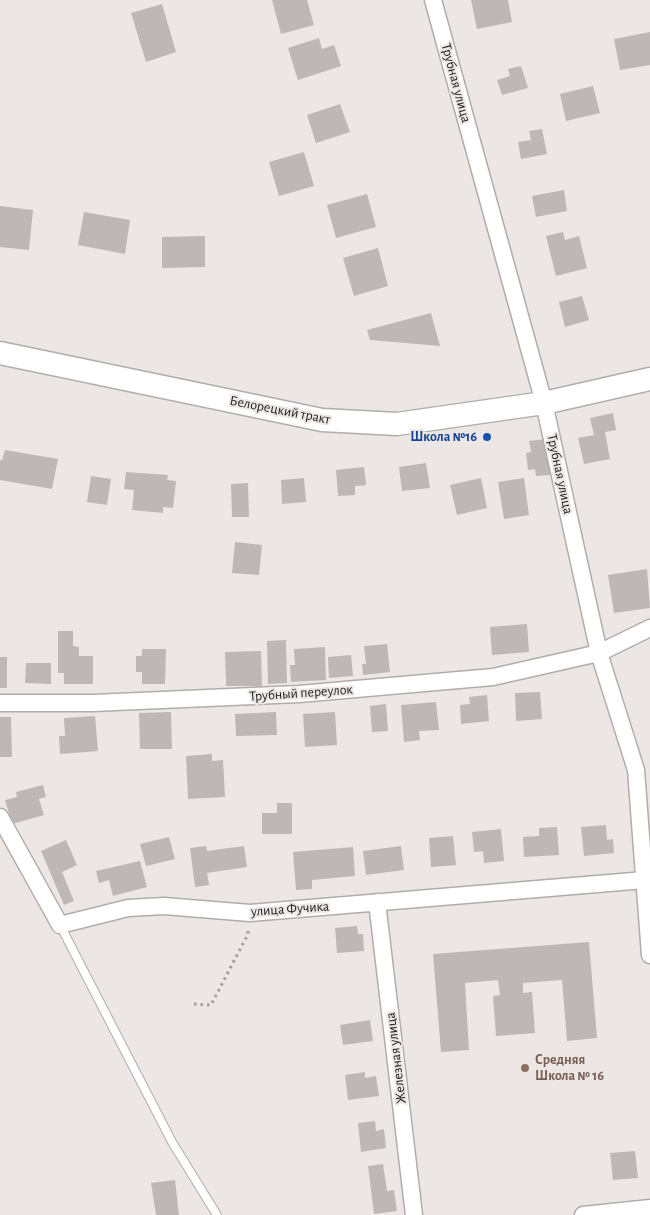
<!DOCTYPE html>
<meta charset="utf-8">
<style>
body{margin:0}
canvas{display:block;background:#ece7e4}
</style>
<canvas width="650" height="1215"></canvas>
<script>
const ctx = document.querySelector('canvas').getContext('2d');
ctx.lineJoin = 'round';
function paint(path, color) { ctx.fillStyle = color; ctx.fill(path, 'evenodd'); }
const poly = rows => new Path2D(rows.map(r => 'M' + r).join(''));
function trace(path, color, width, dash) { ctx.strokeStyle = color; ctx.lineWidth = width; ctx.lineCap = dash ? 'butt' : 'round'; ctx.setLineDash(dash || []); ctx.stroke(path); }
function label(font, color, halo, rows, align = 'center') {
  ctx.font = font + ' "Alegreya Sans",sans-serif'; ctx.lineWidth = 4; ctx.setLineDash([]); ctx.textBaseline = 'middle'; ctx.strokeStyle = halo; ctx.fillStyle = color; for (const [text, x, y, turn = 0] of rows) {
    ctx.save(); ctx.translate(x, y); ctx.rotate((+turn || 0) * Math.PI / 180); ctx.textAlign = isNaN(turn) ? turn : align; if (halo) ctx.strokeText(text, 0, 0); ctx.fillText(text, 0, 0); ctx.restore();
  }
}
paint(poly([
 [272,0,307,0,314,25,281,34],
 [471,0,508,0,512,22,477,29],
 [162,4,176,52,146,62,131,13],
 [650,32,650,65,620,70,614,39],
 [319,38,322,49,334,45,341,66,298,80,288,48],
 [521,66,528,88,502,95,497,80,510,76,508,69],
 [593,86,600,113,566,121,560,94],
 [340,104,350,132,316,143,307,115],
 [542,129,547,154,521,159,518,142,531,140,529,131],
 [304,152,314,186,279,196,269,162],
 [564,190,567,211,536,217,532,196],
 [367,194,376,227,336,238,327,205],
 [0,206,33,210,29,250,0,247],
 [84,212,130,220,125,254,78,245],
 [563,232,565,240,579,236,587,268,556,276,546,236],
 [205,236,205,267,162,268,162,237],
 [378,248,388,286,354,296,343,258],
 [582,296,589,320,565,327,559,302],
 [431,313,440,346,370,340,367,330],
 [613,413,616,430,605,432,610,459,584,464,578,438,594,435,590,418],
 [546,439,550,475,536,476,535,469,528,470,526,453,531,452,529,441],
 [5,450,58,459,52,489,0,480,0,460,2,460],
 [426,463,430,488,402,491,399,467],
 [364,467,366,485,355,486,355,495,338,496,336,470],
 [126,472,168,475,167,480,176,481,173,508,163,507,163,513,132,510,134,490,124,489],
 [91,476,111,479,107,505,87,502],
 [304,478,306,502,282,504,281,480],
 [481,478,487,508,457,515,450,485],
 [524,478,529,515,504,519,498,482],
 [248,483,249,517,232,517,231,484],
 [235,542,262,545,259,575,232,573],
 [647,569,650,608,614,613,608,575],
 [527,624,529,652,492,655,490,627],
 [58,631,73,631,73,646,79,647,79,656,93,656,93,684,64,684,64,673,58,673],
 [286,640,287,683,268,684,267,641],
 [387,644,390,672,363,675,362,664,366,664,364,646],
 [325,647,326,680,291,682,290,665,295,665,294,649],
 [142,649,166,649,165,684,142,684,142,672,136,672,136,656,142,656],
 [261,651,262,686,226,686,225,652],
 [351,655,353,676,329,678,328,657],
 [0,657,7,657,7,688,0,688],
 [26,663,51,663,51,684,25,683],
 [540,692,542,719,516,721,515,693],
 [487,695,489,721,461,724,460,705,470,704,469,697],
 [436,702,439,730,419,731,420,740,404,742,401,705],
 [386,704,388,731,372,732,370,706],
 [171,712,172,749,140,749,139,713],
 [276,712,277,735,236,736,235,714],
 [335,712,337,745,305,747,303,714],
 [95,716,98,751,60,754,59,736,65,736,64,718],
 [0,717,11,717,12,757,0,757],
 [212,754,212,761,223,760,225,797,188,799,186,756],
 [43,785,46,797,39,799,44,815,12,824,5,800,17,797,16,792],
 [277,803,292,803,292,834,262,834,262,813,277,813],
 [606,825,607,840,613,839,614,853,584,856,581,827],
 [557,827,559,855,524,857,523,837,539,836,539,828],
 [501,829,504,861,484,863,483,851,474,852,472,832],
 [453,836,456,865,431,867,429,838],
 [169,837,175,859,146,866,140,844],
 [66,840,77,865,62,872,74,901,64,905,41,851],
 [206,846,207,851,244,846,247,867,207,873,209,885,195,887,190,848],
 [401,846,404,870,366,875,363,851],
 [353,847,355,876,312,880,312,889,296,890,293,852],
 [140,861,147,887,113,896,109,880,99,883,96,871],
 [357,926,358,934,363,934,364,951,337,953,335,928],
 [589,942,597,1038,567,1041,562,980,523,983,523,993,532,992,535,1033,496,1036,493,996,500,995,498,980,465,983,469,1050,441,1052,433,954],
 [370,1020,373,1041,343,1045,340,1025],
 [365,1072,365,1078,376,1076,379,1096,348,1100,345,1075],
 [375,1121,376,1131,384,1129,386,1148,361,1152,358,1123],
 [635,1151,638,1178,613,1180,610,1153],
 [383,1164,387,1191,394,1190,397,1211,374,1214,368,1166],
 [175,1180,179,1215,156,1215,151,1183]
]), '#bdb7b6');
const lane = poly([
 [60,925,172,1142,217,1215]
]);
const street = poly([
 [433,0,544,403,599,653,636,770,650,955],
 [0,703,93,703,299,694,493,677,599,653,650,628],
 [0,817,60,925,128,908,164,906,250,913,645,880],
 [377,902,414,1215],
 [583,1215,650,1208]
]);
const secondary = poly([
 [0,353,322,420,397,424,544,403,650,379]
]);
trace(lane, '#b1adaa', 10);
trace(street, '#b1adaa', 19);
trace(secondary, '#b1adaa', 25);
trace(poly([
 [194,1004,211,1005,248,934,248,928]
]), '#a09c9a', 3, [2.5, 4]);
trace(lane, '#fff', 8);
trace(street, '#fff', 16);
trace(secondary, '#fff', 22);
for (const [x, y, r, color] of [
 [487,437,5,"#1a4fb4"],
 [525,1068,5,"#8d6e63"]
]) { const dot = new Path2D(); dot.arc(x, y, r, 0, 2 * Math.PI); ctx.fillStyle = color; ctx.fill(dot); trace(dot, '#ece7e4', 2); }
label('14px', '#1e1c1b', '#ece7e4', [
 ["Трубная улица",456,83,75],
 ["Белорецкий тракт",280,410,11],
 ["Трубная улица",560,474,78],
 ["Трубный переулок",301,693,-4],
 ["улица Фучика",290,909,-4],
 ["Железная улица",396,1058,-97]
]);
label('bold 14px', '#164399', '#ece7e4', [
 ["Школа №16",477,437]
], 'right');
label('bold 14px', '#785e54', '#ece7e4', [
 ["Средняя",535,1060],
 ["Школа № 16",535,1076]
], 'left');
</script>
